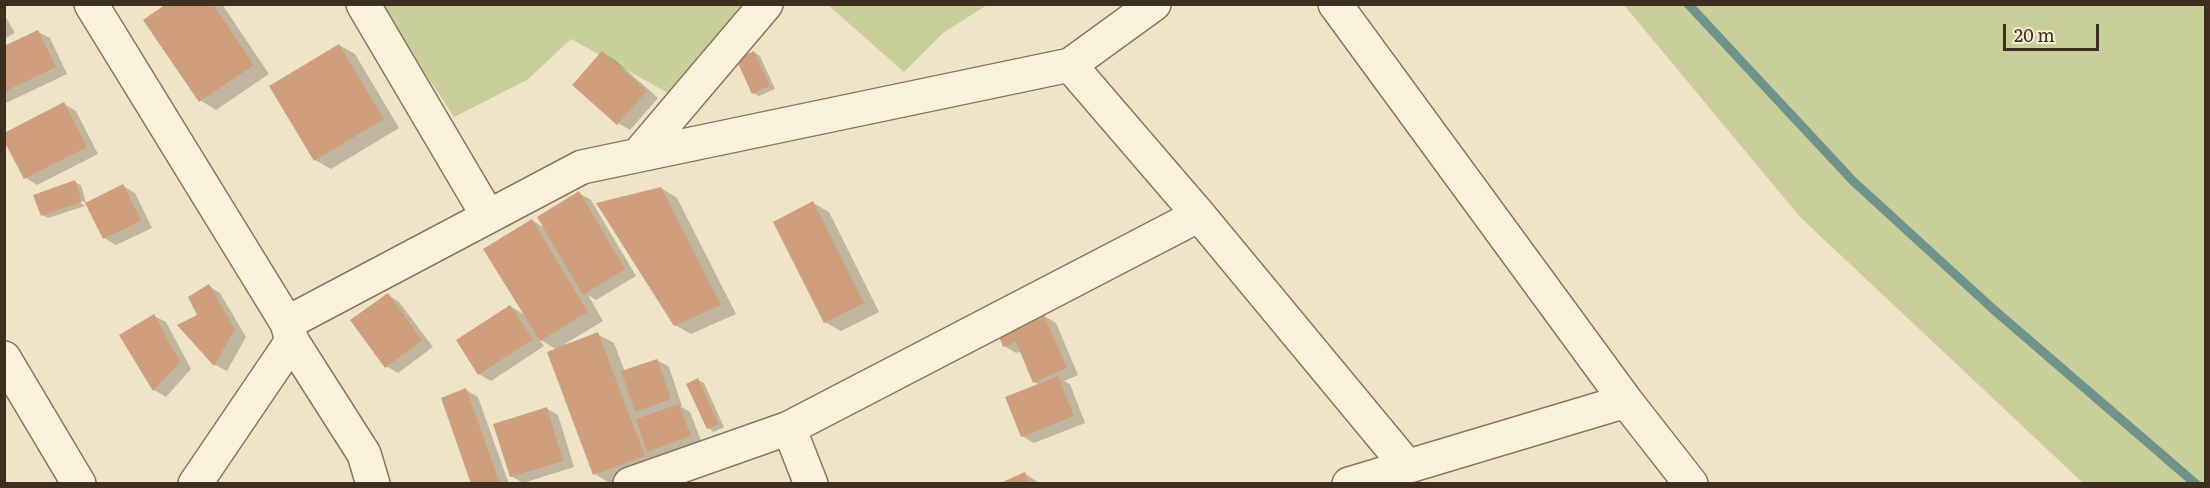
<!DOCTYPE html>
<style>
body{margin:0}
#map{position:relative;width:2210px;height:488px;overflow:hidden;background:#f0e4c8;font-family:Literata,serif}
canvas{display:block}
.frame{position:absolute;inset:0;border:6px solid #3d2e20;pointer-events:none}
.scale{position:absolute;left:2003px;top:24px;width:96px;height:27px;box-sizing:border-box;border:3px solid #3d2e20;border-top:0;padding-left:8px;font-size:18px;line-height:21px;white-space:nowrap;color:#3d2e20;-webkit-text-stroke:4px #f7eed8;paint-order:stroke}
</style>
<div id="map">
<canvas width="2210" height="488"></canvas>
<div class="frame"></div>
<div class="scale">20 m</div>
</div>
<script>
const ctx = document.querySelector('canvas').getContext('2d');
ctx.lineJoin = 'round';
function paint(path, color) { ctx.fillStyle = color; ctx.fill(path, 'evenodd'); }
const poly = rows => new Path2D(rows.map(r => 'M' + r).join(''));
function trace(path, color, width, dash) { ctx.strokeStyle = color; ctx.lineWidth = width; ctx.lineCap = dash ? 'butt' : 'round'; ctx.setLineDash(dash || []); ctx.stroke(path); }
paint(poly([
 [380,5,784,5,691,106,571,39,527,80,454,117],
 [828,5,987,5,943,33,904,72],
 [1624,5,2205,5,2205,483,2083,483,1800,217]
]), '#c9cf9b');
paint(poly([
 [168,4,222,4,269,74,216,110,200,100],
 [4,14,15,33,4,39],
 [38,32,50,38,67,74,4,104,4,48],
 [339,45,355,54,399,128,331,169,315,160],
 [754,52,760,56,775,89,759,96,753,93],
 [603,53,615,60,658,98,630,130,618,123],
 [64,104,76,111,98,154,37,185,26,178],
 [75,182,81,185,86,203,76,197,75,199,85,206,48,218,42,215],
 [123,186,135,193,152,228,116,245,104,238],
 [661,188,677,198,736,314,691,334,675,325],
 [579,193,591,200,636,276,596,300,588,295,603,321,563,345,597,334,614,343,625,372,657,360,669,367,682,406,680,406,690,412,702,443,661,458,656,455,660,465,611,484,595,474,548,353,557,350,539,339,544,346,491,381,479,374,510,306,526,316,532,220,546,229],
 [813,203,829,212,879,312,841,331,825,322],
 [209,286,220,293,246,337,227,371,215,365,180,325,200,316],
 [388,295,399,302,433,347,398,373,386,366],
 [154,316,166,322,191,369,166,397,154,390,121,336],
 [1044,316,1056,323,1078,375,1064,381,1070,384,1085,423,1034,443,1022,436,1040,385,1034,382,1022,351,1016,353,1004,346],
 [698,380,704,383,724,427,714,432,708,428],
 [466,390,478,397,509,484,473,484],
 [546,408,558,415,574,467,523,483,511,476],
 [1024,473,1041,484,1002,484]
]), '#0003');
trace(poly([
 [1688,4,1853,181,1993,309,2196,484]
]), '#6f938a', 9);
paint(poly([
 [166,4,213,4,254,65,199,102,143,20],
 [38,30,56,67,4,92,4,46],
 [339,44,384,119,314,161,269,86],
 [602,51,647,91,617,125,572,85],
 [754,51,770,86,752,94,736,59],
 [64,102,87,147,24,179,4,141,4,133],
 [75,180,82,202,41,216,33,195],
 [123,184,141,221,103,239,85,203],
 [661,187,721,305,674,326,596,203],
 [579,191,625,269,583,295,537,217],
 [813,201,864,303,824,323,773,222],
 [532,219,588,312,540,341,483,249],
 [209,284,235,329,214,366,177,325,197,315,188,297],
 [388,293,422,340,385,368,350,320],
 [510,305,533,339,478,375,456,340],
 [154,314,180,362,153,391,119,335],
 [1044,315,1067,368,1033,383,1016,342,1003,347,998,334],
 [598,332,645,456,593,475,547,352],
 [657,359,671,399,635,412,621,371],
 [1058,376,1074,416,1021,437,1005,397],
 [698,378,719,424,707,429,686,384],
 [466,388,500,484,471,484,441,398],
 [679,404,691,436,647,452,636,419],
 [547,407,563,461,510,477,493,424],
 [1025,472,1030,484,998,484]
]), '#cf9f7d');
const minor = poly([
 [91,4,287,323,292,341,364,454,373,484],
 [363,4,488,216],
 [1335,4,1626,401,1691,484],
 [1070,65,1199,215,1407,466],
 [638,155,766,4],
 [287,323,582,167,1070,65,1154,4],
 [4,358,79,484],
 [789,428,811,484],
 [195,484,292,341],
 [630,484,789,428,1199,215],
 [1349,484,1626,401]
]);
trace(minor, '#8d765c', 36);
trace(minor, '#faf1dc', 33);
</script>
